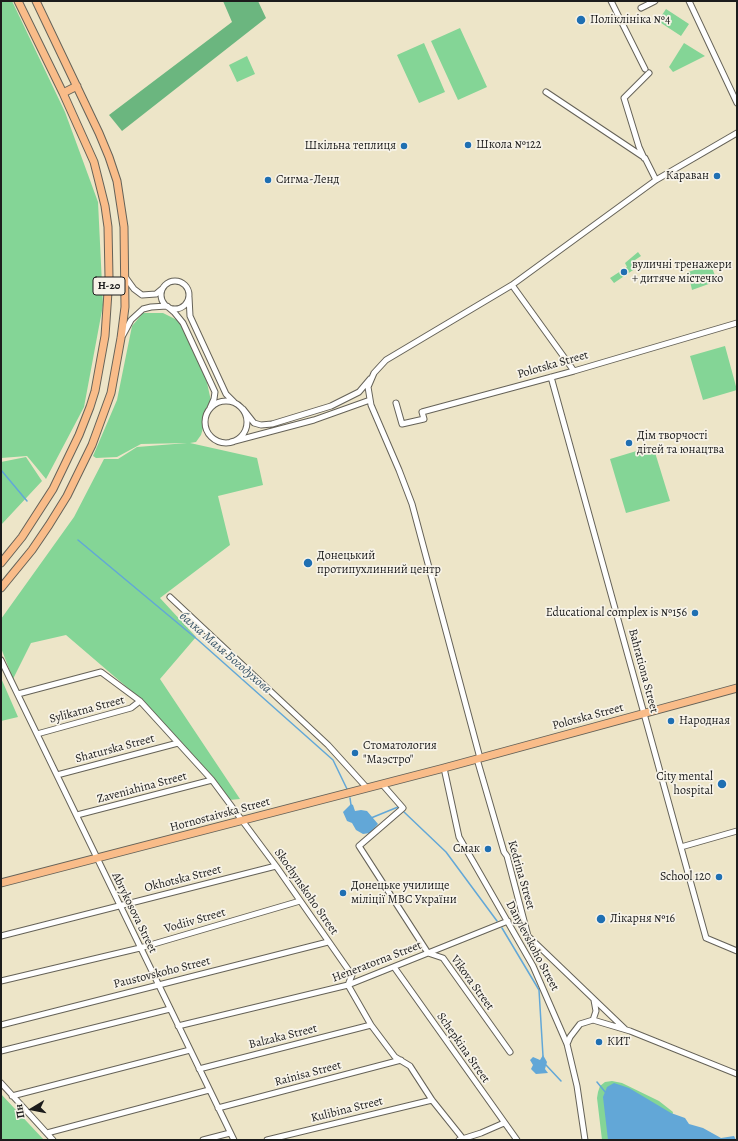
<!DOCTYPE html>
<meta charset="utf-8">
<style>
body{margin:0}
#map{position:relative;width:738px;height:1141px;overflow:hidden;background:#ede5c8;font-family:Alegreya,serif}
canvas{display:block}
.frame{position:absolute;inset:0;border:2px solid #1c1c1c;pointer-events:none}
.north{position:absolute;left:12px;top:1089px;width:40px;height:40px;-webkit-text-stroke:3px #f7f3e8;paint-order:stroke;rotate:260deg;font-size:11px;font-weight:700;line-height:16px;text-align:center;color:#1c1c1c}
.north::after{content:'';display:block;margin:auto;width:14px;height:18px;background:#1c1c1c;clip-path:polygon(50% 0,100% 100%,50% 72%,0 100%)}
</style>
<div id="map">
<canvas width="738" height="1141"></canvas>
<div class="frame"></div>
<div class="north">Пн</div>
</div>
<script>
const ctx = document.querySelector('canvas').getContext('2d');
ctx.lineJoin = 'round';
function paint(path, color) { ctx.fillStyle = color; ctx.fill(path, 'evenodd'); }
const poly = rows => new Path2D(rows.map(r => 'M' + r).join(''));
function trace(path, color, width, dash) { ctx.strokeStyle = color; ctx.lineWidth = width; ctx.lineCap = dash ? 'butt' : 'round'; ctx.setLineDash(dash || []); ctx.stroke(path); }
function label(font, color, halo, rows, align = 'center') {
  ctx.font = font + ' Alegreya,serif'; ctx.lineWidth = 3.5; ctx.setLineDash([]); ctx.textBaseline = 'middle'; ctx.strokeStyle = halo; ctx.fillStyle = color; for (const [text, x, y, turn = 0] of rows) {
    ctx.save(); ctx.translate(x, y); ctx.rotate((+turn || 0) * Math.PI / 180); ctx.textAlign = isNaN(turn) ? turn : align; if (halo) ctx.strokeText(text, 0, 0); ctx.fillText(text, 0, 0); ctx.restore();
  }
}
paint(poly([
 [1,1,12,1,65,112,98,202,103,305,84,407,46,479,27,456,1,458],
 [666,9,689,24,681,36,658,21],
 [460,28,487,87,458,100,431,41],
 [424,43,445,92,419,103,397,55],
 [684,43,705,56,673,72,669,67],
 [247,56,255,74,237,82,229,65],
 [638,252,641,256,635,260,639,266,614,283,610,278,627,267,625,263],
 [711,265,717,281,692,290,688,272],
 [143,313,163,313,179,321,204,369,211,401,201,435,196,442,190,443,257,458,263,485,218,496,230,545,160,598,196,637,160,679,240,799,229,800,143,701,66,635,31,643,13,679,1,648,1,619,74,517,104,459,118,459,137,447,187,443,141,444,117,457,96,458,93,456,117,400,132,326],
 [725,346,737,390,703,400,690,356],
 [653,446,670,501,626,513,610,459],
 [26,457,42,481,1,525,1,462],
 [1,678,18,717,1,721],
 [612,1081,622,1083,659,1101,673,1112,672,1117,637,1140,602,1140,597,1098,598,1092,600,1086,605,1082],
 [1,1094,44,1140,1,1140]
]), '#84d596');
paint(poly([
 [223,1,258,1,266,18,122,131,109,115,232,22]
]), '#6bb67f');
paint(poly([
 [351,804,353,805,355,811,361,810,367,811,378,824,370,833,363,834,356,830,352,823,347,821,343,812],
 [543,1055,547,1062,545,1069,548,1073,536,1074,531,1069,533,1065,530,1060,533,1057,540,1060],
 [614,1083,629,1088,671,1113,685,1118,689,1124,703,1128,721,1138,734,1136,736,1140,608,1140,603,1097,607,1087]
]), '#62a7d7');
trace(poly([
 [1,470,27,501],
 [78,540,198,640,333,760,347,789],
 [350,798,351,805],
 [404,812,446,852,497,921],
 [371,818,398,807],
 [502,928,539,990,543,1056],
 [546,1065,561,1081],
 [597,1082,606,1093]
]), '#62a7d7', 1.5);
const minor = poly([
 [611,1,645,69],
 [689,1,737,103],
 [641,8,655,1],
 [546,92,645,158,656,180],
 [644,158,639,147,624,98,649,73],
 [126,278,134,289,142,295,156,294,162,289],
 '161 295a14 14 0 1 1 28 0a14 14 0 1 1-28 0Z',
 [512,285,574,371],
 [189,297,190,316,226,394,234,402],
 [123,335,131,320,143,309,151,307,167,306,174,312,183,323,215,392,214,399,210,408],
 [551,377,706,938,737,951],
 '205 422a21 21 0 1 1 42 0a21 21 0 1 1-42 0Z',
 [396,403,402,424,424,419,422,412,574,371,737,323],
 [243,409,254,423,261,425,272,424,331,406,359,392,370,379],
 [231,442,314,420,370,400],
 [170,597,328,745,367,788],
 [1,660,234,1140],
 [18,694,101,672,140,701,212,780,276,866,352,975,348,985,371,1025,395,1057,410,1066,432,1100,464,1140],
 [37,734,131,708,140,701],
 [480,758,412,504,399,470,371,405,368,387,374,373,386,360,512,285,656,180,737,133],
 [477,759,504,852,507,856,528,936,625,1029],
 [444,768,459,837,533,966,567,1044,577,1086,585,1140],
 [57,775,178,743],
 [382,784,403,808,359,846,428,953,443,958,510,1052],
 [77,815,212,780],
 [681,847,737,831],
 [1,936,276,866],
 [394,967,517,1140],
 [1,981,140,948,300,901],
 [593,1020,596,1011,594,1000],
 [1,1025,328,942],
 [178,1026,348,985,508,921],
 [567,1044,570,1037,580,1024,593,1020,630,1031,737,1074],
 [1,1051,170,1009],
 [199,1069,371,1025],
 [1,1083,53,1140],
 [12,1096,190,1050],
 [218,1108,401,1060],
 [47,1133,209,1090],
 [203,1140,230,1133],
 [267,1140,432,1100],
 [459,1140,481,1133,504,1123]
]);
const major = poly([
 [63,93,77,86],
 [1,563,22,537,53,489,79,435,90,407,95,391,105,336,109,277,108,227,105,206,94,162,63,93,18,1],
 [1,588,32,550,49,525,67,496,92,445,111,393,121,338,125,307,124,227,117,181,109,157,99,133,36,1],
 [1,883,444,768,737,688]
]);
trace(minor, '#656258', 7);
trace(major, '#656258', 9);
trace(minor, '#fff', 5);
trace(major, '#f9bc89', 7);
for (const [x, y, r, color] of [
 [581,20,5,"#1f6fb2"],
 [468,145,4,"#1f6fb2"],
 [404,146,4,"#1f6fb2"],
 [717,176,4,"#1f6fb2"],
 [268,180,4,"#1f6fb2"],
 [624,272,4,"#1f6fb2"],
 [629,443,4,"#1f6fb2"],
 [308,563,5,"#1f6fb2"],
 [695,613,4,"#1f6fb2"],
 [671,721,4,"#1f6fb2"],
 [355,753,4,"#1f6fb2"],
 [722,784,5,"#1f6fb2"],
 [488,849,4,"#1f6fb2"],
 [719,877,4,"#1f6fb2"],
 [343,893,4,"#1f6fb2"],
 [601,919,5,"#1f6fb2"],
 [599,1042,4,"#1f6fb2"]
]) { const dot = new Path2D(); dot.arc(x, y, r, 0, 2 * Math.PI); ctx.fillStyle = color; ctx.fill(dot); trace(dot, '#f7f3e8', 1.5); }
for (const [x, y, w] of [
 [109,286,32]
]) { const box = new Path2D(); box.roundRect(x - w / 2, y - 9, w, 18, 3); ctx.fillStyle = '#f7f3e8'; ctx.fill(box); trace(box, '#1c1c1c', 1); }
label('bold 11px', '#1c1c1c', null, [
 ["Н-20",109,286]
]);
label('12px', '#1c1c1c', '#f7f3e8', [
 ["Поліклініка №4",590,20],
 ["Школа №122",476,145],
 ["Шкільна теплиця",396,146,"right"],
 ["Караван",709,176,"right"],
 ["Сигма-Ленд",276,180],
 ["вуличні тренажери",632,265],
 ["+ дитяче містечко",632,279],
 ["Дім творчості",637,436],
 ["дітей та юнацтва",637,450],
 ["Донецький",317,556],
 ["протипухлинний центр",317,570],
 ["Educational complex is №156",687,613,"right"],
 ["Народная",679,721],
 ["Стоматология",363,746],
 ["\"Маэстро\"",363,760],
 ["City mental",713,777,"right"],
 ["hospital",713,791,"right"],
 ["Смак",480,849,"right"],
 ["School 120",711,877,"right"],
 ["Донецьке училище",351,886],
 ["міліції МВС України",351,900],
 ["Лікарня №16",610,919],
 ["КИТ",607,1042]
], 'left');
label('12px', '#1c1c1c', '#f7f3e8', [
 ["Polotska Street",553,365,-16],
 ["Bahrationa Street",643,671,75],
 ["Sylikatna Street",87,710,-15],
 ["Polotska Street",588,717,-15],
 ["Shaturska Street",115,749,-15],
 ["Zaveniahina Street",142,788,-15],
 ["Hornostaivska Street",220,815,-15],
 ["Kedrina Street",521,875,74],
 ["Okhotska Street",183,879,-14],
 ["Skochynskoho Street",306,892,55],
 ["Abrykosova Street",134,913,64],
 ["Vodiiv Street",195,921,-16],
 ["Danylevskoho Street",532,946,62],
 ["Heneratorna Street",377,962,-21],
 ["Paustovskoho Street",162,973,-14],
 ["Vikova Street",472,983,54],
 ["Balzaka Street",283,1037,-14],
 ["Schepkina Street",463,1048,55],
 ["Rainisa Street",308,1074,-15],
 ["Kulibina Street",347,1110,-14]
]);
label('italic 13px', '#385467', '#f7f3e8', [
 ["балка Маля Богодухова",225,653,41]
]);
</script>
